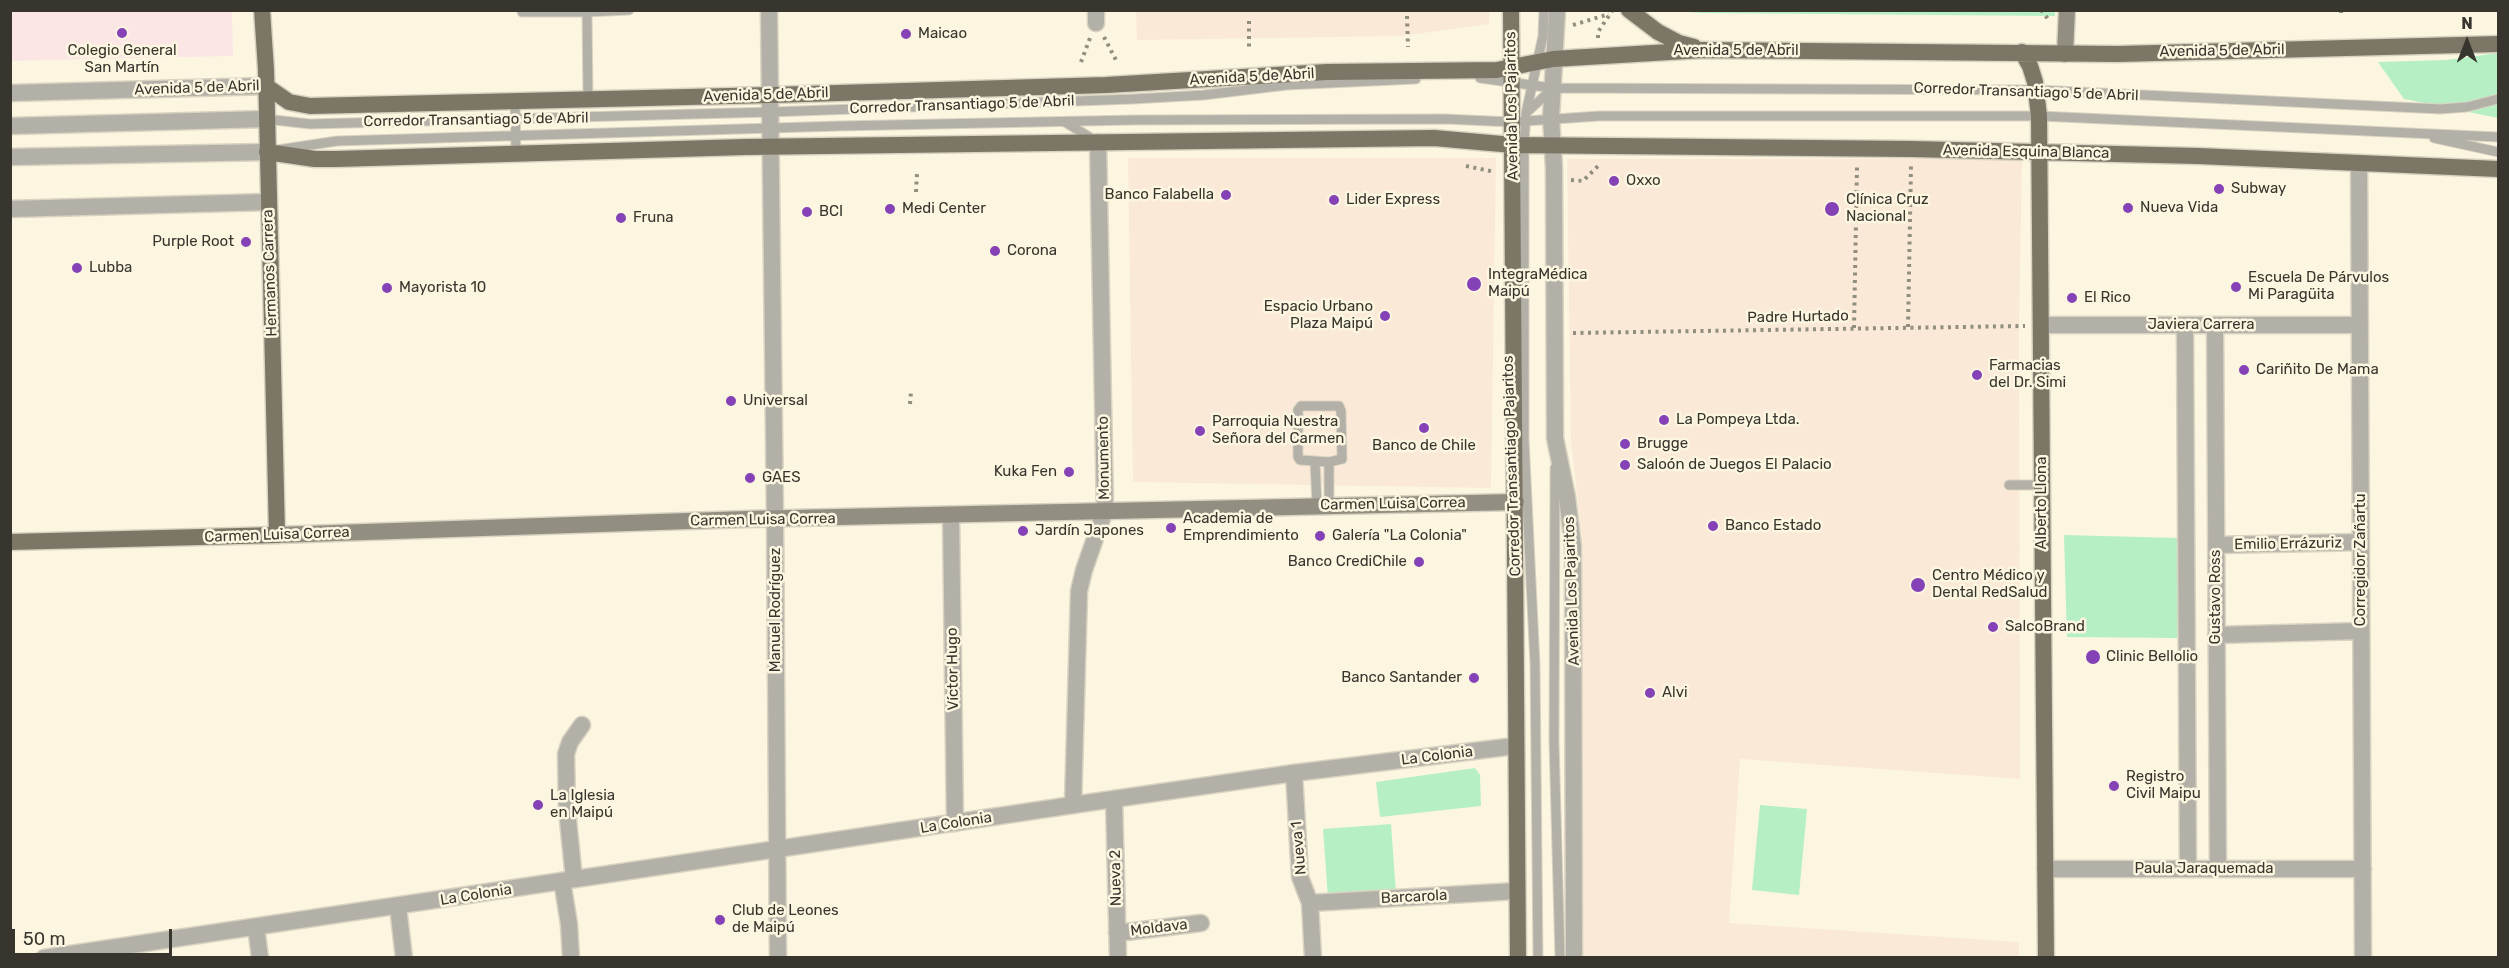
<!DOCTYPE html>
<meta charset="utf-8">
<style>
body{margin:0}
#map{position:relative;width:2509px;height:968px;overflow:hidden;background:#fcf6e1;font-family:Rubik,sans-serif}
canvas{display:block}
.frame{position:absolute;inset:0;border:12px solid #37352d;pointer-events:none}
.north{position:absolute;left:2437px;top:12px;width:60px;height:60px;-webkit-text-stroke:4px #fcf6e1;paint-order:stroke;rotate:0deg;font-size:16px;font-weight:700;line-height:24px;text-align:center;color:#37352d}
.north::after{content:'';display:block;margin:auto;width:21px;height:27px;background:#37352d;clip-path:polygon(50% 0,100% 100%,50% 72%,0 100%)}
.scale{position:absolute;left:12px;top:929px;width:160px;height:27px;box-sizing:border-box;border:3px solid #37352d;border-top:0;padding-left:8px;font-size:18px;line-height:21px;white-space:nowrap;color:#37352d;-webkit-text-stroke:4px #fcf6e1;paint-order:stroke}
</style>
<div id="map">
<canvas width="2509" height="968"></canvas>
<div class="frame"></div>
<div class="north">N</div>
<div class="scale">50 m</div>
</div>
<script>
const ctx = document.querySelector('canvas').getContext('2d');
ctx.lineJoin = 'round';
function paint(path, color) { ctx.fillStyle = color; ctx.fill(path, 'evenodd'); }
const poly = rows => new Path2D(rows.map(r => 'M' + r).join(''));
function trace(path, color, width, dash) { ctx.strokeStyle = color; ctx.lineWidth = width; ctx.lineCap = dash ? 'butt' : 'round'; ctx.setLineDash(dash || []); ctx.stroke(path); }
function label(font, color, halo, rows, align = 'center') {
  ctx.font = font + ' Rubik,sans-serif'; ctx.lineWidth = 5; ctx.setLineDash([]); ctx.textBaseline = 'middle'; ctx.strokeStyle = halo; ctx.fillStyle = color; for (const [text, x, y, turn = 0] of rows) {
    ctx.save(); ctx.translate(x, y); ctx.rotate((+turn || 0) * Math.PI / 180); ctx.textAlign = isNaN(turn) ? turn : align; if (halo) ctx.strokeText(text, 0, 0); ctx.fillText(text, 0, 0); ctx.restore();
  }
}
paint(poly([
 [1136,11,1136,10,1489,11,1489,24,1401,36,1137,40],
 [1128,158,1496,158,1491,488,1133,482],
 [1567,159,2022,159,2019,325,2020,779,1740,759,1729,923,2019,942,2019,957,1581,957,1580,642,1583,547,1571,442]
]), '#fae9d7');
paint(poly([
 [10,11,232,11,233,56,11,61]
]), '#fce6e5');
paint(poly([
 [1670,11,2055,10,2055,16,1703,13],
 [2498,53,2498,118,2404,99,2378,62,2446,60],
 [2064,535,2179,538,2177,638,2067,637],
 [1475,768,1480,775,1481,806,1380,817,1376,782],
 [1760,805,1807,809,1799,895,1752,890],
 [1391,824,1396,893,1328,898,1323,829]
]), '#b6efc4');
const service = poly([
 [522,10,522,12,587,12],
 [1480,78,1552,88,2037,90,2440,109,2467,107,2498,99],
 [588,99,587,12,629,10],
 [515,101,516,154],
 [1526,113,1551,90],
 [266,119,310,124,771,112,1133,99,1204,95,1287,85,1416,79],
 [1065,122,1094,140],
 [2434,138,2498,152],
 [277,150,337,141,840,126,1134,120,1445,119,1512,122,1599,116,2039,116,2498,137],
 [1301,406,1339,406,1341,411,1342,459,1329,462,1300,460,1298,457,1298,410,1301,406],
 [1315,462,1317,505],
 [1329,462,1329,505],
 [1555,468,1554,741,1560,958],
 [2009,485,2042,485],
 [1538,958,1535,664,1524,439,1524,145,1526,113,1543,36,1544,10]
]);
const minor = poly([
 [1096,10,1096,23],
 [1557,10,1551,117,1554,168,1555,438,1567,497,1573,546,1574,958],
 [10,93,266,86],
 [10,126,266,119],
 [10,157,267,152],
 [2359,163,2363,958],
 [10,209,268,202],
 [2041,325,2360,325],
 [2185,325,2188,869],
 [2215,325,2218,869],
 [951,515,955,823],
 [775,519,778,958],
 [2216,545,2361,542],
 [2216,635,2361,631],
 [1294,773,1300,877,1310,903,1313,958],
 [1114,799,1118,958],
 [1073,805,1079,591,1084,570,1105,510,1098,142],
 [2045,869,2363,869],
 [574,879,567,810,566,754,570,742,582,725],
 [562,881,569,924,571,958],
 [1310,903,1517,891],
 [398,907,404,958],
 [256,927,260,958],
 [1117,933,1201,923]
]);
const tertiary = poly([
 [769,10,775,519],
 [44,958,1093,802,1294,773,1515,746]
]);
const secondary = poly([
 [2065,54,2067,10],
 [277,535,747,519,1516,502]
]);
const primary = poly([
 [1511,10,1518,958],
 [1629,10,1658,32,1679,43,1694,47],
 [2022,52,2030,66,2035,82,2039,116,2046,958],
 [266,86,289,102,310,106,771,95,1106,85,1327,72,1497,70,1553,59,1703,50,2118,54,2498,44],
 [267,152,315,159,336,159,745,147,1434,138,1513,145,1911,149,2198,156,2498,169],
 [10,542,277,535,266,70,262,10]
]);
trace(service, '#d9d3c1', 11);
trace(minor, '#d9d3c1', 19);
trace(tertiary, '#d9d3c1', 19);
trace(secondary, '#d9d3c1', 19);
trace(primary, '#d9d3c1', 19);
trace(poly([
 [2041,10,2048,19],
 [2341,10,2341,13],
 [1407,16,1408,47],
 [1249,21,1249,49],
 [1573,25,1609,14],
 [1104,37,1117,62],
 [1598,38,1598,32,1612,11],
 [1081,62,1090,38],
 [1466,166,1495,172],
 [1571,180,1583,181,1599,165],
 [916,192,917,173],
 [1908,327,1911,166],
 [1854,328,1857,167],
 [1573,333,2025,326],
 [910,404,911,391]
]), '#918e80', 4, [3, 4.5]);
trace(service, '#b3b0a7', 9);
trace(minor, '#b3b0a7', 16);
trace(tertiary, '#b3b0a7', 16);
trace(secondary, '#928e81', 16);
trace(primary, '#7b7666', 16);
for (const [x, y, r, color] of [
 [122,33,6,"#8442b6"],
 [906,34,6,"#8442b6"],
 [1614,181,6,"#8442b6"],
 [2219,189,6,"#8442b6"],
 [1226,195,6,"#8442b6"],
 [1334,200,6,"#8442b6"],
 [2128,208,6,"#8442b6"],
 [890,209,6,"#8442b6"],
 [1832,209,8,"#8442b6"],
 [807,212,6,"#8442b6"],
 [621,218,6,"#8442b6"],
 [246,242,6,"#8442b6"],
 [995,251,6,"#8442b6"],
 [77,268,6,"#8442b6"],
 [1474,284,8,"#8442b6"],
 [2236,287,6,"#8442b6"],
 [387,288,6,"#8442b6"],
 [2072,298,6,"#8442b6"],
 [1385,316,6,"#8442b6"],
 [2244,370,6,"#8442b6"],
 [1977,375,6,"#8442b6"],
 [731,401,6,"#8442b6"],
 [1664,420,6,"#8442b6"],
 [1424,428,6,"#8442b6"],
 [1200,431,6,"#8442b6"],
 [1625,444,6,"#8442b6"],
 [1625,465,6,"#8442b6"],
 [1069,472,6,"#8442b6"],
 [750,478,6,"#8442b6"],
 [1713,526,6,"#8442b6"],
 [1171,528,6,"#8442b6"],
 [1023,531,6,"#8442b6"],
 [1320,536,6,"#8442b6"],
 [1419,562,6,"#8442b6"],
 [1918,585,8,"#8442b6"],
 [1993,627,6,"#8442b6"],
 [2093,657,8,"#8442b6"],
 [1474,678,6,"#8442b6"],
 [1650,693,6,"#8442b6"],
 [2114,786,6,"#8442b6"],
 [538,805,6,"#8442b6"],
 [720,920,6,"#8442b6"]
]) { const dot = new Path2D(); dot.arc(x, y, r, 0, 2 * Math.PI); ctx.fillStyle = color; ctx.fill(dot); trace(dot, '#fcf6e1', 2); }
label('15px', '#37352d', '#fcf6e1', [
 ["Maicao",918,34],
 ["Colegio General",122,51,"center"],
 ["San Martín",122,68,"center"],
 ["Oxxo",1626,181],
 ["Subway",2231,189],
 ["Banco Falabella",1214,195,"right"],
 ["Lider Express",1346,200],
 ["Clínica Cruz",1846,200],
 ["Nacional",1846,217],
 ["Nueva Vida",2140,208],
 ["Medi Center",902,209],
 ["BCI",819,212],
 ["Fruna",633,218],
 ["Purple Root",234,242,"right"],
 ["Corona",1007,251],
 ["Lubba",89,268],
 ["IntegraMédica",1488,275],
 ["Maipú",1488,292],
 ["Escuela De Párvulos",2248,278],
 ["Mi Paragüita",2248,295],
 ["Mayorista 10",399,288],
 ["El Rico",2084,298],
 ["Espacio Urbano",1373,307,"right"],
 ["Plaza Maipú",1373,324,"right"],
 ["Farmacias",1989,366],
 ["del Dr. Simi",1989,383],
 ["Cariñito De Mama",2256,370],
 ["Universal",743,401],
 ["La Pompeya Ltda.",1676,420],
 ["Parroquia Nuestra",1212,422],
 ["Señora del Carmen",1212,439],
 ["Brugge",1637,444],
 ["Banco de Chile",1424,446,"center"],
 ["Saloón de Juegos El Palacio",1637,465],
 ["Kuka Fen",1057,472,"right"],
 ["GAES",762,478],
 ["Academia de",1183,519],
 ["Emprendimiento",1183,536],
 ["Banco Estado",1725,526],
 ["Jardín Japones",1035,531],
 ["Galería \"La Colonia\"",1332,536],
 ["Banco CrediChile",1407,562,"right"],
 ["Centro Médico y",1932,576],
 ["Dental RedSalud",1932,593],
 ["SalcoBrand",2005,627],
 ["Clinic Bellolio",2106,657],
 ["Banco Santander",1462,678,"right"],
 ["Alvi",1662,693],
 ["Registro",2126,777],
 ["Civil Maipu",2126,794],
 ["La Iglesia",550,796],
 ["en Maipú",550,813],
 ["Club de Leones",732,911],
 ["de Maipú",732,928]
], 'left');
label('15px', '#37352d', '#fcf6e1', [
 ["Avenida 5 de Abril",1736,51],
 ["Avenida 5 de Abril",2222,51,-1],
 ["Avenida 5 de Abril",1252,77,-3],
 ["Avenida 5 de Abril",197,88,-2],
 ["Corredor Transantiago 5 de Abril",2026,92,2],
 ["Avenida 5 de Abril",766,95,-2],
 ["Corredor Transantiago 5 de Abril",962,105,-2],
 ["Avenida Los Pajaritos",1512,106,-91],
 ["Corredor Transantiago 5 de Abril",476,120,-1],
 ["Avenida Esquina Blanca",2026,152,1],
 ["Hermanos Carrera",270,273,-92],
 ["Padre Hurtado",1798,317,-1],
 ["Javiera Carrera",2201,325],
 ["Monumento",1104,458,-91],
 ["Corredor Transantiago Pajaritos",1512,466,-92],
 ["Alberto Llona",2042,503,-90],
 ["Carmen Luisa Correa",1393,504,-1],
 ["Carmen Luisa Correa",763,520,-1],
 ["Carmen Luisa Correa",277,535,-2],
 ["Emilio Errázuriz",2288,544,-1],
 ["Corregidor Zañartu",2361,560,-90],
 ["Avenida Los Pajaritos",1572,591,-92],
 ["Gustavo Ross",2216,597,-90],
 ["Manuel Rodríguez",776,610,-90],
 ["Víctor Hugo",953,669,-91],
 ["La Colonia",1437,756,-7],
 ["La Colonia",956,823,-9],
 ["Nueva 1",1299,848,-95],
 ["Paula Jaraquemada",2204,869],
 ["Nueva 2",1116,878,-91],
 ["La Colonia",476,895,-9],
 ["Barcarola",1414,897,-3],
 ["Moldava",1159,928,-7]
]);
</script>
